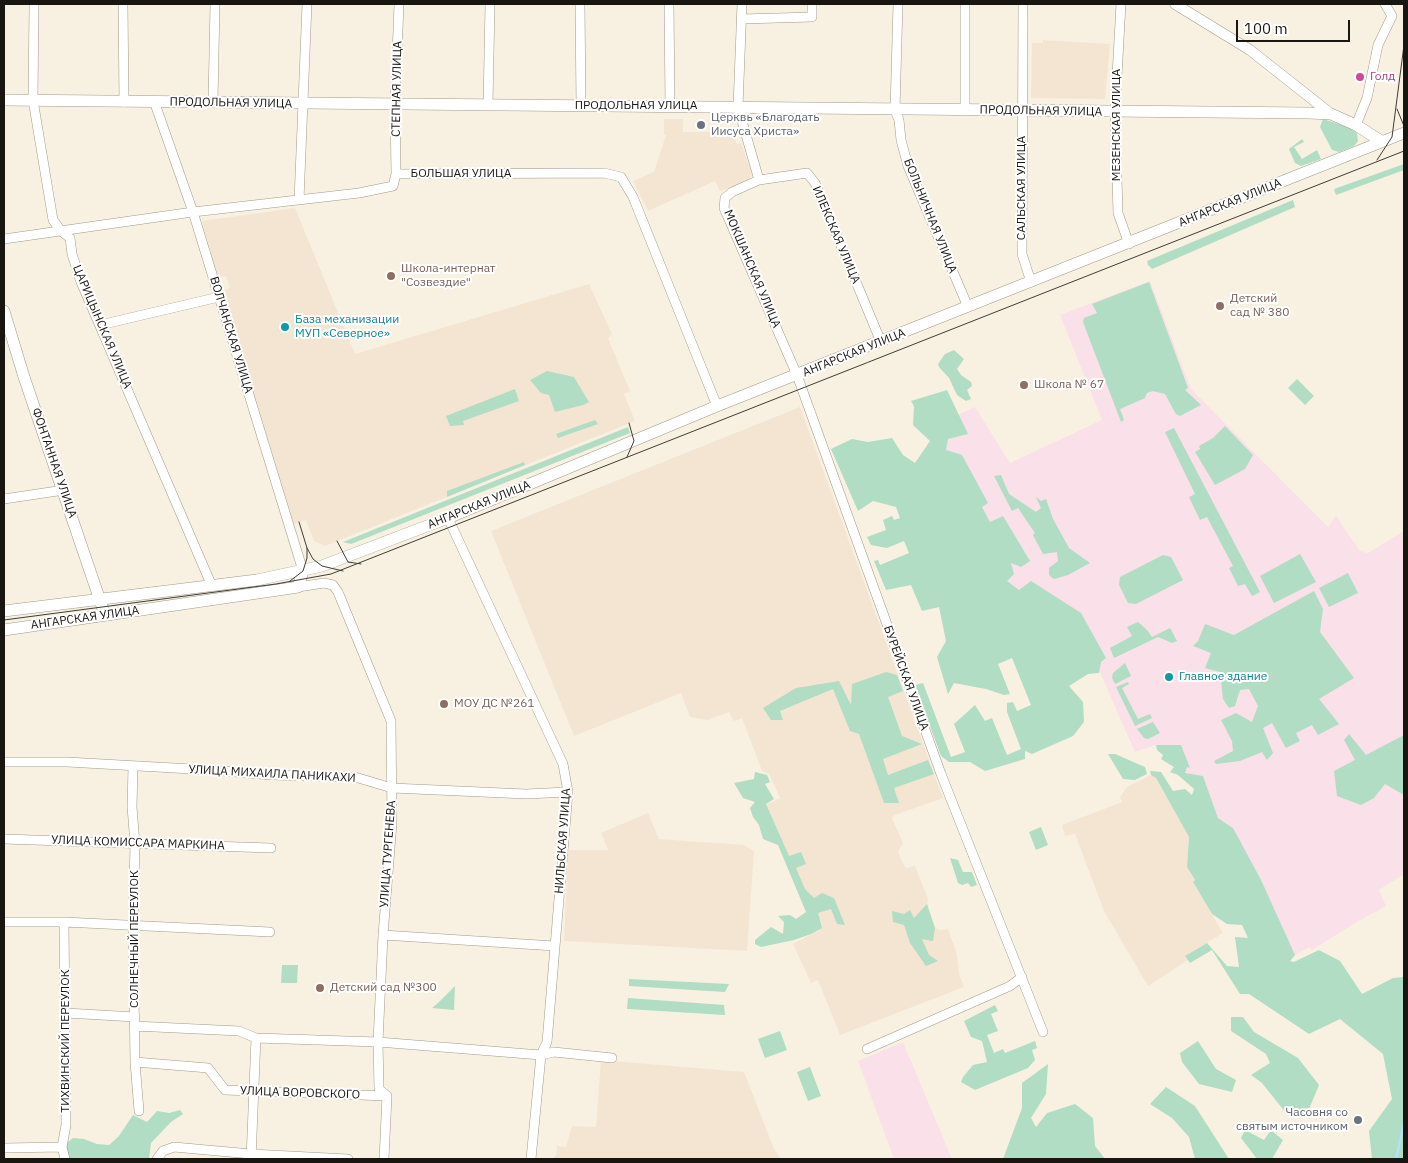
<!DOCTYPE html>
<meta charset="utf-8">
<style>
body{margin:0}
#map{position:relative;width:1408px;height:1163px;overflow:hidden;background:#f8f1e2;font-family:"IBM Plex Sans",sans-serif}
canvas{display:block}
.frame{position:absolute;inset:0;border:5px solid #191611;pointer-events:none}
.scale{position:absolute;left:1236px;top:20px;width:114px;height:22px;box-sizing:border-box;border:2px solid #191611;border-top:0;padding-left:6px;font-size:15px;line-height:18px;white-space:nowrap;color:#191611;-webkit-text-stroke:4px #fff;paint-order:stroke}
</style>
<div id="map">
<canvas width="1408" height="1163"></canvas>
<div class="frame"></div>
<div class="scale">100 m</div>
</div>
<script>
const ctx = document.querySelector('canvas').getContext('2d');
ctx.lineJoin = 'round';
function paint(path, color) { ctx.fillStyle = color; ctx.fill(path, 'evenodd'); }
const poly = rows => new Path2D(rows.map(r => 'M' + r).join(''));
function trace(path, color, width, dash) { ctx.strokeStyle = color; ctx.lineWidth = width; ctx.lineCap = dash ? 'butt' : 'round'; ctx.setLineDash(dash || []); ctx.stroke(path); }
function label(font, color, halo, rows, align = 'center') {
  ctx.font = font + ' "IBM Plex Sans",sans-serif'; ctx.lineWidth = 4; ctx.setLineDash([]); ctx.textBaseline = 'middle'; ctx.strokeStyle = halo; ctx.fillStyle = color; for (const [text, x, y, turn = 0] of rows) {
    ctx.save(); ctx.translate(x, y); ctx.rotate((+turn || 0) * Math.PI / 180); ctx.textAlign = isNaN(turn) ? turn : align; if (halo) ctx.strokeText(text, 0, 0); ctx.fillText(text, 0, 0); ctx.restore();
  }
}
paint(poly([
 [1043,40,1110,44,1105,99,1031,98,1032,43,1043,43],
 [664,119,683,119,683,132,731,132,737,144,741,143,752,174,747,181,720,191,715,181,648,211,633,181,654,172,666,135,664,135],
 [295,208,355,354,589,284,612,334,608,338,630,391,624,394,635,421,325,546,314,541,306,520,294,524,224,296,226,295,225,290,230,288,226,276,218,278,202,221],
 [800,407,943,798,895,815,892,818,903,843,898,852,903,864,906,868,915,866,928,899,927,904,935,928,940,930,948,929,957,954,959,974,964,987,840,1035,818,980,811,983,793,944,819,930,761,807,780,798,769,774,762,771,742,718,734,721,729,712,708,720,690,717,681,693,574,736,491,531],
 [1151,775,1156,778,1189,837,1187,867,1195,881,1193,882,1223,933,1185,956,1188,960,1148,986,1104,911,1075,834,1065,836,1062,825,1122,802,1120,797,1127,787],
 [648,813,659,839,744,845,754,851,747,951,564,941,568,850,608,850,601,833],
 [601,1060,744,1072,774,1149,781,1159,551,1159,556,1156,557,1146,566,1147,572,1126,596,1127]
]), '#f4e5d2');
paint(poly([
 [1150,281,1191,389,1328,527,1336,516,1360,551,1368,553,1404,531,1404,874,1379,890,1386,906,1355,923,1312,950,1310,947,1295,955,1233,828,1218,818,1203,776,1185,773,1187,766,1181,746,1156,745,1135,752,1099,670,1101,662,1106,659,1017,599,932,451,928,428,975,407,1010,463,1102,420,1060,315],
 [903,1042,952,1159,894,1159,858,1061]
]), '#fae0e8');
paint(poly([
 [1323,119,1348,127,1357,133,1358,141,1354,146,1339,152,1332,150,1320,127],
 [1302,139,1304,142,1294,147,1302,159,1317,150,1321,159,1301,166,1295,163,1289,149],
 [1404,164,1404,170,1336,195,1334,189],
 [1293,200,1295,207,1152,269,1148,265,1147,261],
 [1149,282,1188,388,1185,390,1201,405,1180,416,1176,414,1165,394,1153,391,1147,393,1145,398,1120,409,1124,420,1121,422,1083,322,1084,318,1097,313,1092,304],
 [954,350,964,359,957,369,961,375,971,382,972,386,967,390,971,399,966,401,957,395,949,378,939,367,938,364,945,354],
 [547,371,574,377,589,402,583,405,555,412,549,395,541,393,530,380],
 [1297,379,1314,396,1305,405,1288,388],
 [515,389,519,401,463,421,464,425,450,426,446,416],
 [947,390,968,434,948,439,946,450,962,455,988,503,982,507,990,522,1003,516,1030,561,1021,567,1011,563,1014,574,1007,581,1019,590,1031,581,1081,613,1106,658,1101,662,1099,673,1088,674,1069,686,1083,702,1084,722,1073,736,1032,754,1025,751,1025,759,985,771,970,762,949,762,941,756,915,685,923,683,951,757,965,752,954,724,975,705,985,721,992,718,1007,755,1021,749,1007,712,1007,703,1013,702,1017,711,1031,705,1012,658,998,664,1010,694,1004,695,986,689,954,683,948,694,937,657,946,641,939,607,922,611,911,585,886,590,874,561,878,560,880,565,909,553,904,541,887,548,871,545,867,537,886,530,883,520,892,516,894,520,900,518,896,507,873,501,858,511,831,449,852,439,868,442,892,438,903,455,915,463,930,441,913,425,914,406,911,401],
 [595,420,598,424,558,438,556,434],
 [1225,426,1253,455,1245,469,1215,485,1195,452,1200,449,1199,446,1213,438],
 [628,427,630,433,351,544,343,542],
 [1174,428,1260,592,1252,596,1245,584,1238,586,1229,568,1233,566,1207,517,1200,520,1189,497,1195,494,1165,432],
 [524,462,525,465,447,497,447,491],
 [1001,475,1009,494,1036,512,1041,508,1036,497,1041,501,1046,499,1053,519,1069,548,1090,563,1068,575,1054,579,1049,575,1049,568,1058,561,1057,552,1043,554,1033,535,1035,533,1018,508,1012,511,994,476],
 [1300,554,1316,582,1274,603,1260,576],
 [1163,555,1171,557,1183,580,1136,604,1128,603,1119,585,1120,577],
 [1348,573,1358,593,1329,607,1319,588],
 [1314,591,1323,609,1320,632,1354,678,1319,699,1339,724,1318,735,1312,725,1296,733,1300,741,1286,748,1272,723,1263,728,1273,753,1267,760,1262,752,1240,761,1216,764,1214,761,1233,751,1232,741,1221,720,1236,713,1252,722,1258,706,1249,689,1240,690,1235,706,1229,708,1223,699,1220,672,1205,668,1211,653,1193,646,1198,641,1205,624,1234,635],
 [1138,622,1147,630,1152,637,1170,628,1177,641,1172,643,1158,637,1114,658,1110,648,1132,636,1127,627],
 [1125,663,1131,676,1115,684,1112,678,1113,673],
 [886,672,897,675,903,691,888,697,902,736,922,744,883,759,888,775,928,760,934,774,894,788,899,803,884,803,859,734,850,731,833,689,780,711,783,720,771,720,763,708,796,688,839,681,851,705,852,684],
 [1128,682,1129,684,1122,688,1138,719,1150,714,1152,718,1135,726,1116,687],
 [1153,722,1160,733,1148,739,1144,738,1137,729],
 [1349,734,1366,755,1404,735,1404,795,1385,784,1374,798,1361,805,1337,796,1334,771,1355,760,1344,740],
 [1156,745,1181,745,1190,768,1187,767,1185,773,1203,776,1218,818,1233,828,1261,880,1295,955,1290,961,1294,962,1319,950,1340,961,1362,994,1393,978,1404,977,1404,1159,1372,1159,1369,1131,1392,1099,1383,1054,1340,1019,1309,1034,1249,994,1240,994,1212,950,1190,963,1185,956,1207,943,1227,966,1239,967,1235,937,1248,938,1242,925,1227,924,1212,914,1193,882,1195,880,1187,867,1189,837,1156,778,1151,775,1150,771,1161,772,1173,791,1185,789,1192,795,1194,789,1178,775,1170,772,1174,767,1161,759,1163,755,1157,750],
 [1108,754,1115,754,1145,767,1147,774,1135,780,1123,779],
 [755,772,767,775,770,782,765,784,774,799,766,804,789,856,801,852,806,864,796,868,805,889,814,898,822,893,834,898,845,925,837,924,831,909,818,913,822,928,811,934,794,940,761,947,755,944,755,940,771,927,783,934,784,922,778,916,790,915,796,919,806,912,778,845,763,839,759,825,753,817,750,808,755,802,743,798,734,783,754,779],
 [1041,827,1048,845,1036,850,1029,832],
 [950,858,958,860,963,872,972,872,977,885,971,887,968,883,962,885,958,883],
 [927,904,935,928,933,941,922,939,929,955,938,961,926,966,910,943,904,925,893,922,892,911,904,914,910,910,914,918],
 [282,965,298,965,297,983,281,983],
 [629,979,729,984,725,992,629,986],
 [455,986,454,1010,432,1008,438,1003],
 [628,998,724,1005,725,1015,627,1009],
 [995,1005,998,1011,991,1014,998,1031,987,1035,994,1053,1003,1049,1005,1053,1035,1041,1037,1048,1032,1050,1035,1060,1028,1068,975,1090,961,1082,963,1077,973,1065,987,1062,982,1041,971,1037,964,1021],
 [1231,1017,1243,1017,1254,1032,1298,1058,1319,1085,1307,1114,1286,1113,1262,1083,1251,1075,1270,1063,1266,1054,1231,1031],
 [780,1031,787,1050,765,1058,758,1039],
 [1198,1041,1216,1069,1236,1080,1232,1092,1199,1084,1182,1062,1180,1053],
 [1048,1064,1046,1094,1031,1118,1036,1127,1047,1113,1075,1104,1093,1118,1095,1146,1105,1159,1003,1159,1022,1108,1022,1083],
 [810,1067,821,1096,808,1101,797,1072],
 [1166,1087,1195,1106,1229,1159,1195,1159,1189,1137,1172,1118,1150,1104],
 [180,1110,183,1114,171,1122,151,1143,149,1159,65,1159,62,1147,73,1138,84,1139,97,1144,109,1145,119,1136,133,1115,147,1122,157,1111,169,1113],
 [1245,1130,1264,1140,1271,1130,1283,1140,1272,1159,1257,1159,1241,1138]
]), '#b0ddc4');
trace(poly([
 [1396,1159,1404,1124]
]), '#b2e2f8', 2.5);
const minor = poly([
 [34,4,33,100,53,220,61,231,70,238,72,254,81,282,211,584],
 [123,4,124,102],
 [580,4,581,106],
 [669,4,670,106],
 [742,4,738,107,759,180],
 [898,4,895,110,899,120,901,140,908,166,968,307],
 [965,4,965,109],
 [1023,4,1022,254,1031,282],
 [1121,4,1115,112,1118,213,1129,244],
 [742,19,812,17,812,4],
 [154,101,193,212,303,571],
 [213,101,215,4],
 [488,105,490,4],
 [1356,125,1367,98,1378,45,1392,16,1385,4],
 [396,174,395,105,399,4],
 [299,200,307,4],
 [4,239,193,212,359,193,393,186,396,174,604,173,621,177,633,197,717,406],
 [100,325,219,297],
 [881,342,815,183,807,173,759,180,732,192,725,198,724,208,797,375,941,774,1043,1032],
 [4,499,64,490],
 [448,518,563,764,568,792,547,1042,541,1055,531,1159],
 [298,587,324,583,333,585,338,592,391,721,392,823,383,935,378,1042,379,1089,387,1096,384,1159],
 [4,762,67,762,210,770,272,775,355,777,392,788,526,794,568,792],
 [133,767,132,807,135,844,133,925,135,1062,139,1111],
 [4,839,271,848],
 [4,922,64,922,270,932],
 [64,922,66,1125,62,1147,65,1159],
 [383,935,555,946],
 [66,1013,135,1017],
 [134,1026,239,1031,256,1038,378,1042,541,1055,554,1052,612,1058],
 [867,1049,1010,986,1022,977],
 [135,1062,208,1068,225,1090,387,1096],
 [4,1148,62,1147],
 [157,1159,163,1151,174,1147,251,1154,348,1159],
 [251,1159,256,1038]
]);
const tertiary = poly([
 [1175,4,1250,50,1331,114]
]);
const secondary = poly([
 [4,100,1309,113,1331,114,1356,125,1381,141],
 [4,311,24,377,105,615],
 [4,611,257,580,322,566,448,518,717,406,1404,133],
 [4,630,285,589,298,587,303,571]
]);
trace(minor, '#a09a8b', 10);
trace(tertiary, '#a09a8b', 11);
trace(secondary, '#a09a8b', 12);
trace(minor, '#fff', 9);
trace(tertiary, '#fff', 10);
trace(secondary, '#fff', 11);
trace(poly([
 [1397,109,1404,126],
 [1377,160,1392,137,1404,45],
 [627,457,634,441,629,423],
 [337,541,348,562,361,564],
 [307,548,313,559,322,566,343,571],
 [290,581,303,571,307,558,307,548,299,522],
 [4,620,276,584,331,574,1404,151]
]), '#3f3b35', 1);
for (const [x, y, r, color] of [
 [1360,77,5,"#d1479c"],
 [701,125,5,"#6b7280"],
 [391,276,5,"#8d6e63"],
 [1220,306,5,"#8d6e63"],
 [285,327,5,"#0f9aa8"],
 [1024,385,5,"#8d6e63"],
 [1169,677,5,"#0f9aa8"],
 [444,704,5,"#8d6e63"],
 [320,988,5,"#8d6e63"],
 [1358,1120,5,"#6b7280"]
]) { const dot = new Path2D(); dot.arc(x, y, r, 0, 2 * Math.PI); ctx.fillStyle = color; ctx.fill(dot); trace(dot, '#fff', 2); }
label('12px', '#b23c85', '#fff', [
 ["Голд",1370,77]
], 'left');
label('12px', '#191611', '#fff', [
 ["СТЕПНАЯ УЛИЦА",397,89,-89],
 ["ПРОДОЛЬНАЯ УЛИЦА",231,103,1],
 ["ПРОДОЛЬНАЯ УЛИЦА",636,106],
 ["ПРОДОЛЬНАЯ УЛИЦА",1041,111,1],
 ["МЕЗЕНСКАЯ УЛИЦА",1117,125,-90],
 ["БОЛЬШАЯ УЛИЦА",461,174],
 ["САЛЬСКАЯ УЛИЦА",1022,188,-90],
 ["АНГАРСКАЯ УЛИЦА",1230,203,-22],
 ["БОЛЬНИЧНАЯ УЛИЦА",930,216,68],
 ["ИЛЕКСКАЯ УЛИЦА",836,235,67],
 ["МОКШАНСКАЯ УЛИЦА",752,269,67],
 ["ЦАРИЦЫНСКАЯ УЛИЦА",102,327,67],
 ["ВОЛЧАНСКАЯ УЛИЦА",231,335,73],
 ["АНГАРСКАЯ УЛИЦА",854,353,-22],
 ["ФОНТАННАЯ УЛИЦА",54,463,71],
 ["АНГАРСКАЯ УЛИЦА",479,505,-22],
 ["АНГАРСКАЯ УЛИЦА",85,618,-8],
 ["БУРЕЙСКАЯ УЛИЦА",906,678,70],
 ["УЛИЦА МИХАИЛА ПАНИКАХИ",272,774,3],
 ["НИЛЬСКАЯ УЛИЦА",563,841,-86],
 ["УЛИЦА КОМИССАРА МАРКИНА",138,843,2],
 ["УЛИЦА ТУРГЕНЕВА",388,854,-86],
 ["СОЛНЕЧНЫЙ ПЕРЕУЛОК",135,939,-90],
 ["ТИХВИНСКИЙ ПЕРЕУЛОК",66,1041,-90],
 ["УЛИЦА ВОРОВСКОГО",300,1093,2]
]);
label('12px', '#5b616d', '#fff', [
 ["Церквь «Благодать",711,118],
 ["Иисуса Христа»",711,132],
 ["Часовня со",1348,1113,"right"],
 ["святым источником",1348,1127,"right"]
], 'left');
label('12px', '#785e54', '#fff', [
 ["Школа-интернат",401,269],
 ["\"Созвездие\"",401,283],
 ["Детский",1230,299],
 ["сад № 380",1230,313],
 ["Школа № 67",1034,385],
 ["МОУ ДС №261",454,704],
 ["Детский сад №300",330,988]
], 'left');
label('12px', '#0d838f', '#fff', [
 ["База механизации",295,320],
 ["МУП «Северное»",295,334],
 ["Главное здание",1179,677]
], 'left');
</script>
